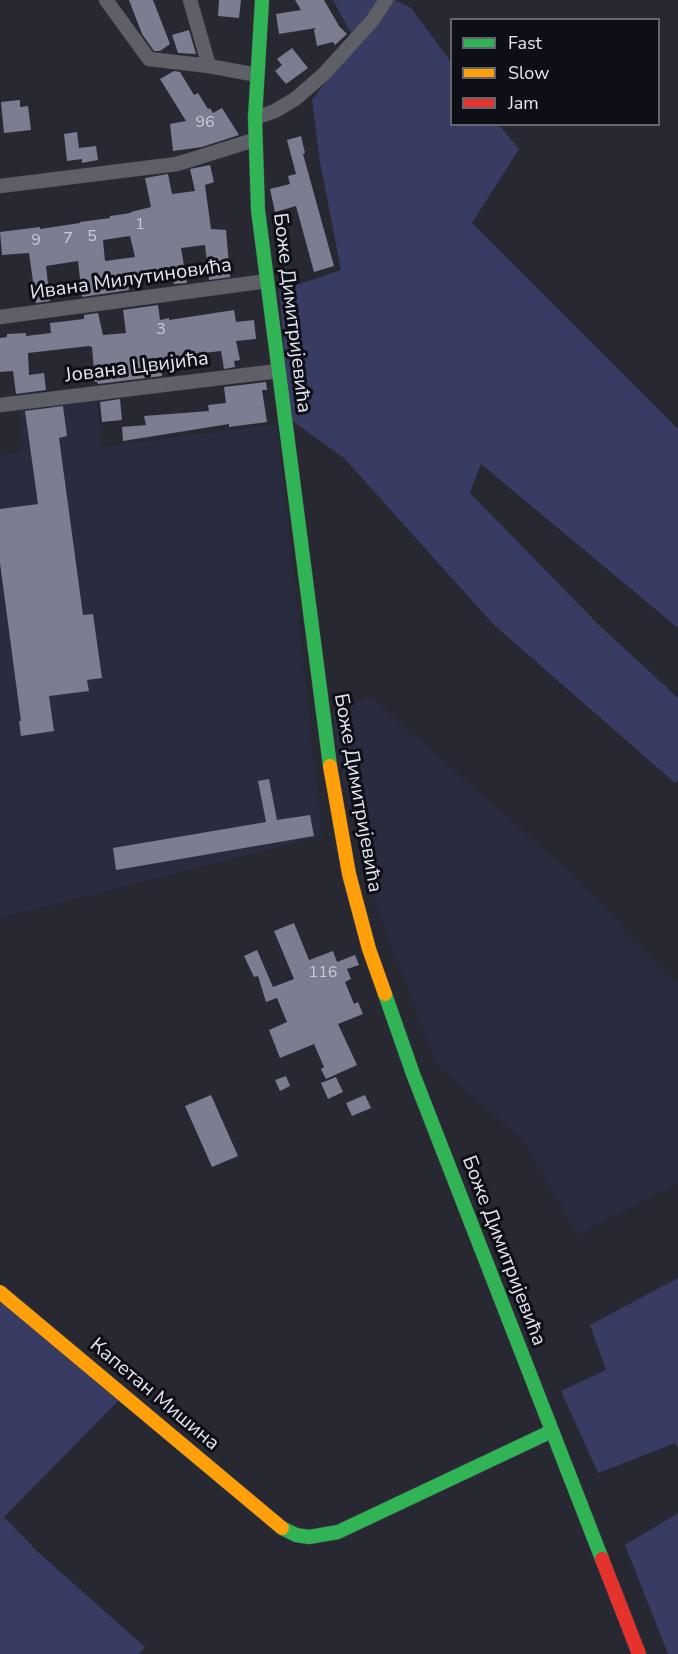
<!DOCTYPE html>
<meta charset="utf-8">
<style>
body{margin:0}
#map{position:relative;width:678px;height:1654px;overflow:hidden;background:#272831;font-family:"Nunito Sans",sans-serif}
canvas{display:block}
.legend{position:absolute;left:450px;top:18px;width:210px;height:108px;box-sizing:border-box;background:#0e0f16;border:2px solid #64656d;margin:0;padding:8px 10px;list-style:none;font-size:18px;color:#e4e5f0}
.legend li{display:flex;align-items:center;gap:12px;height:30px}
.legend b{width:30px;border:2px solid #64656d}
</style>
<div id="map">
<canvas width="678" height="1654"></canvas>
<ul class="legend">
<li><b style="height:8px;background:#30b455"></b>Fast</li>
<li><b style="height:8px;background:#ff9f0a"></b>Slow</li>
<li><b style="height:8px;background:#e5322d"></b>Jam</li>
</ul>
</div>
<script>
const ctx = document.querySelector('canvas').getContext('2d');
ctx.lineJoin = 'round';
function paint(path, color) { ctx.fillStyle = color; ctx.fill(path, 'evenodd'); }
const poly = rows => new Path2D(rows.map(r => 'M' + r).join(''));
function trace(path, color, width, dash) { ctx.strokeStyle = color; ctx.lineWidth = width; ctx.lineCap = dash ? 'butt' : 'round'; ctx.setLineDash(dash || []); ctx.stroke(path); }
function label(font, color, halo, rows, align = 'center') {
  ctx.font = font + ' "Nunito Sans",sans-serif'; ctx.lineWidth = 6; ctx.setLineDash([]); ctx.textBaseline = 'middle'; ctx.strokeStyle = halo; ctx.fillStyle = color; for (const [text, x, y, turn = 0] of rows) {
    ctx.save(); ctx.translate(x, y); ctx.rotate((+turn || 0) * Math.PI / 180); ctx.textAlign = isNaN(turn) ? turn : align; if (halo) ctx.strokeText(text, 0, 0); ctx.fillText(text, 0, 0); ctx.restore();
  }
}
paint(poly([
 [96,397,102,447,277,424,322,836,0,918,0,456,23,451,20,405],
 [371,697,567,870,678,984,678,1183,577,1235,524,1140,497,1118,436,1063,368,882,339,760,332,711]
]), '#292b3e');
paint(poly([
 [333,0,395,0,411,8,451,62,452,124,499,125,519,149,472,223,678,429,678,628,481,464,470,493,600,626,678,698,678,780,675,783,493,624,344,458,291,420,279,291,341,270,320,162,312,100,356,43],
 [678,1278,678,1448,675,1443,598,1473,561,1391,606,1370,590,1325],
 [0,1293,124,1395,4,1517,39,1553,145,1647,139,1654,0,1654],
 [678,1513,678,1654,668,1654,625,1545]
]), '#383b62');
paint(poly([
 [129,0,153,0,170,44,160,51,154,51,142,34],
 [219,0,241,0,239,18,218,16],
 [295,0,324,0,339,26,347,34,335,45,333,42,317,46,314,30,316,28,279,34,276,14,301,10],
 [189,30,196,54,178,53,172,35],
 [292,48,308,68,286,84,275,71,282,65,277,59],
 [174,71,180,72,194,95,198,93,208,109,210,108,213,113,222,108,239,135,202,147,173,151,170,124,186,121,160,79],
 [20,100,20,107,28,106,31,130,4,133,1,102],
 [77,132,79,148,96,146,98,160,82,163,82,159,67,161,64,134],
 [301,136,305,153,303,154,334,266,314,272,296,206,275,212,270,189,290,184,288,176,296,174,287,140],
 [210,165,214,182,205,185,211,229,226,230,230,277,209,280,205,245,181,248,187,283,174,284,173,274,128,281,129,290,82,297,78,261,46,266,50,301,36,303,29,253,2,255,0,232,40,227,40,229,80,223,80,222,110,218,110,216,131,213,131,212,151,207,145,178,168,174,172,194,195,191,190,169],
 [130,236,135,257,105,261,103,240],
 [158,305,160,320,169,318,169,320,234,310,236,322,254,320,256,339,236,341,240,360,234,361,235,367,224,369,221,351,185,355,186,365,162,368,162,376,98,384,97,382,95,382,92,347,89,346,28,353,29,375,44,373,46,390,16,394,13,371,0,372,0,338,7,337,7,334,26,333,26,336,51,333,50,323,84,319,84,315,98,313,103,335,126,333,123,310],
 [266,382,267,390,262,390,267,422,229,427,229,424,123,441,122,427,146,425,144,416,209,411,208,405,226,403,224,387],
 [120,399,122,420,102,422,100,402],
 [63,406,67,436,59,438,83,615,93,614,102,678,87,680,89,691,49,696,54,731,21,736,19,721,21,721,0,563,0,509,38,504,25,411],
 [269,779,277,820,310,815,314,836,116,870,113,848,266,822,258,781],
 [294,923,309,960,333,951,337,962,355,955,359,965,347,969,351,979,345,982,354,1004,358,1002,363,1014,338,1024,357,1065,326,1079,321,1069,324,1067,314,1044,280,1058,269,1030,287,1022,277,998,266,1002,258,976,254,977,244,956,257,950,273,987,294,979,274,931],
 [286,1076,290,1086,280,1091,275,1080],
 [336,1077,343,1092,328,1099,321,1083],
 [211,1095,238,1156,212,1167,185,1106],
 [365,1095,371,1108,352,1116,346,1103]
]), '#7b7d91');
const street = poly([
 [106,0,149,59,209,66,257,75],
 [190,0,209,66],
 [255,118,275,111,295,99,324,74,372,21,386,0],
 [0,186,177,164,254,140],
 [0,317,267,281],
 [0,405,278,371]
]);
const fast = poly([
 [262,0,255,118,258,210,330,766],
 [385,994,413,1074,602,1559],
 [282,1528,296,1535,309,1537,338,1532,552,1431]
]);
const slow = poly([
 [330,766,349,874,369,949,385,994],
 [0,1292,282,1528]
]);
const jam = poly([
 [602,1559,639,1654]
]);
trace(street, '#43444c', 15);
trace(fast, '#43444c', 15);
trace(slow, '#43444c', 15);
trace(jam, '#43444c', 15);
trace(street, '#5f6067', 14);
trace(fast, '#30b455', 14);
trace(slow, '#ff9f0a', 14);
trace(jam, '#e5322d', 14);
label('16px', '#cacbd8', null, [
 ["96",205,123],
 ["1",140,225],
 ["5",92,237],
 ["7",68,239],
 ["9",36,241],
 ["3",161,330],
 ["116",323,973]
]);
label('20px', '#e4e5f0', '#0e0f16', [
 ["Ивана Милутиновића",131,280,-8],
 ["Боже Димитријевића",291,313,83],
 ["Јована Цвијића",137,368,-7],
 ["Боже Димитријевића",357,793,80],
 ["Боже Димитријевића",503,1251,69],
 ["Капетан Мишина",154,1395,40]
]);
</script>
